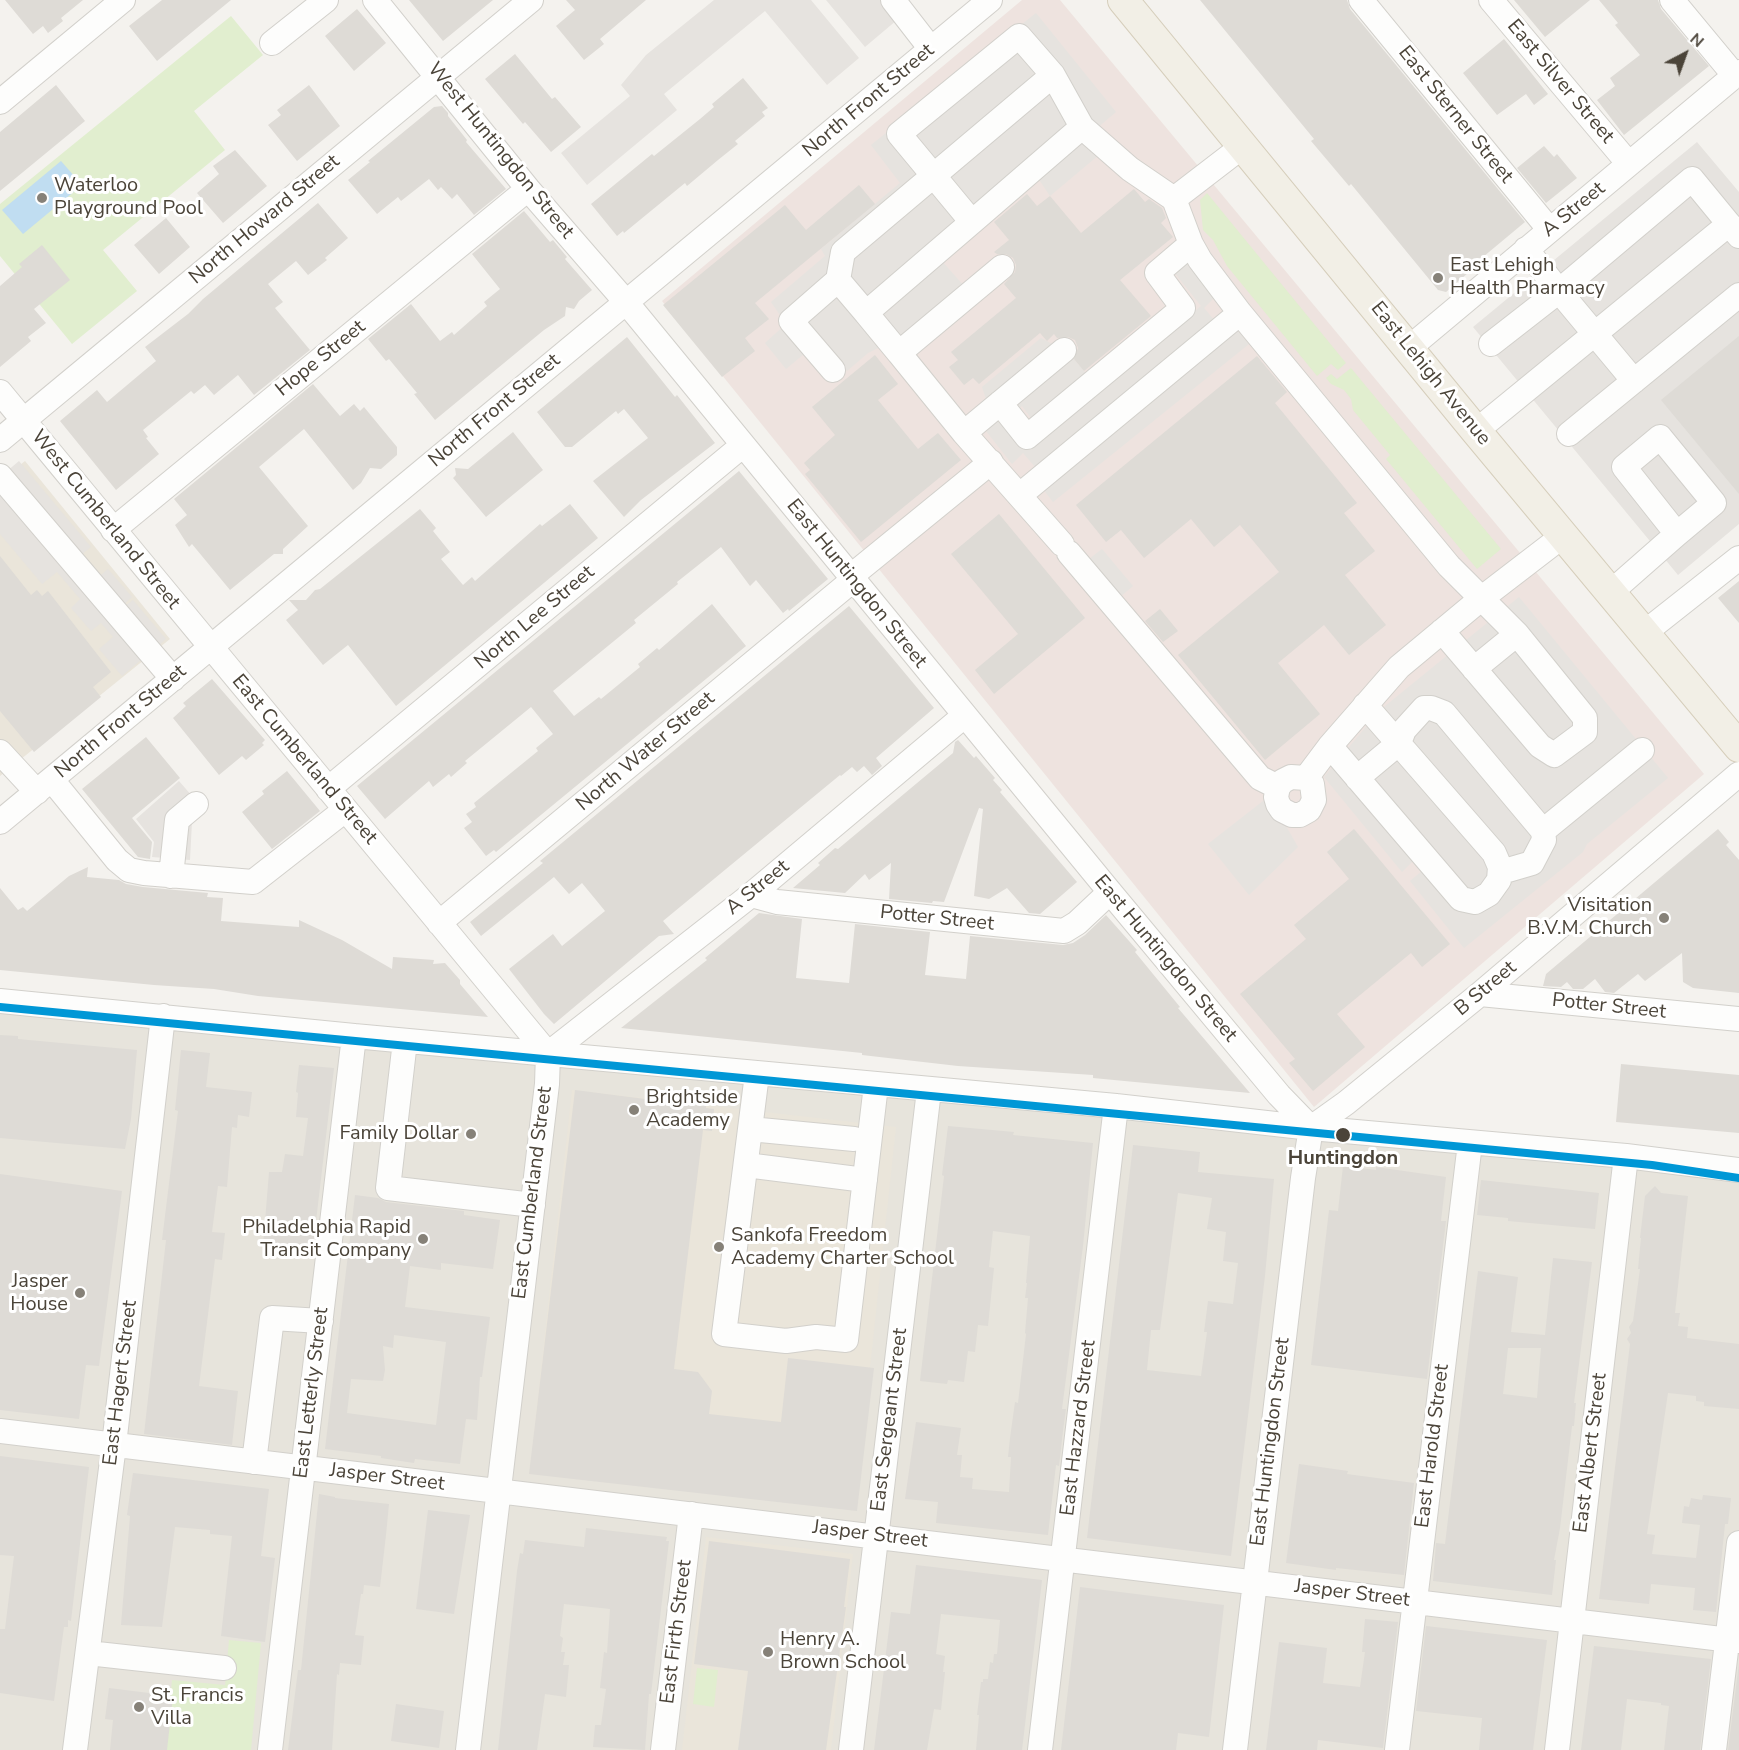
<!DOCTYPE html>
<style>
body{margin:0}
#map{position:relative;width:1739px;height:1750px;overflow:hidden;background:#f4f2ee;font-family:"Nunito Sans",sans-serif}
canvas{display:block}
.north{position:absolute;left:1655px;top:24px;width:60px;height:60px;-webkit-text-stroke:4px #fff;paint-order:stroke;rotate:41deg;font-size:16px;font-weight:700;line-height:24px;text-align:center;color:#4b4439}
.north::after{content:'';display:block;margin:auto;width:21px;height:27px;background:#4b4439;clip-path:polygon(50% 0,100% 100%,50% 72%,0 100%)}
</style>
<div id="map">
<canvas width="1739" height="1750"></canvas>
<div class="north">N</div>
</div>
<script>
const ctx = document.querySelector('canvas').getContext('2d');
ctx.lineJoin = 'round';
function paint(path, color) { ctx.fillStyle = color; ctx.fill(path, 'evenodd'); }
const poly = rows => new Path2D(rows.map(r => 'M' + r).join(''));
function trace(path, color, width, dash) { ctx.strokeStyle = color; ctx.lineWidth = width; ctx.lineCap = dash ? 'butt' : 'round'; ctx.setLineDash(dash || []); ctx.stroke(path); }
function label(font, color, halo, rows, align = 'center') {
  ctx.font = font + ' "Nunito Sans",sans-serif'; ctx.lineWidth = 6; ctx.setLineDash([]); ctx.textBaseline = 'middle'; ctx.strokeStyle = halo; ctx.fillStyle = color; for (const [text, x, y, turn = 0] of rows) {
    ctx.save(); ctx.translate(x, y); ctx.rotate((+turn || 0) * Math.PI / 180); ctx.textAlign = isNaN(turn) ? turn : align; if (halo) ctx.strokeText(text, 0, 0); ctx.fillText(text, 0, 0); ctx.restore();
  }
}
paint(poly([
 [0,1000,1739,1170,1739,1750,0,1750]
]), '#e7e4dc');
paint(poly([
 [25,461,170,639,0,776,0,481],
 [572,1090,896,1127,855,1506,530,1469],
 [706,1537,853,1554,831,1750,682,1750]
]), '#eae5da');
paint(poly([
 [1022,0,1060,0,1704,774,1314,1107,662,301]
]), '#eee3df');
paint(poly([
 [231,16,263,55,194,111,225,150,103,250,137,291,72,344,0,256,0,204],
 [1207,193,1346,363,1338,370,1331,364,1317,376,1227,266,1213,240,1203,230,1200,200],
 [1351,368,1501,549,1477,569,1386,459,1390,455,1353,410,1351,399,1344,390,1331,384,1326,378,1331,374,1337,379],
 [229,1640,261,1643,251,1750,165,1750,172,1680,225,1685],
 [697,1668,718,1670,714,1707,693,1704]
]), '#e1eecf');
paint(poly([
 [714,0,811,0,859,58,827,85,765,11,664,94,677,110,587,185,561,153,630,96,621,85,646,55],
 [826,0,902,0,910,9,865,47],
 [1036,13,1116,112,1096,129,1100,154,1050,196,1038,178,940,259,964,286,909,333,868,353,847,371,822,339,786,369,765,343,786,324,771,302,825,256,821,249,900,183,871,145],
 [1697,142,1739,192,1739,524,1678,575,1473,327],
 [1187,262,1216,296,1204,308,1215,321,1036,468,1023,453,1012,464,986,431,989,408,982,387,1041,338,1064,350,1066,350,1090,378,1034,422,1022,406,1015,412,1040,440,1201,306,1174,272],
 [1238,331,1249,344,1053,502,1043,489],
 [19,461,91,547,77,558,95,580,108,569,132,597,119,609,120,610,133,600,166,639,122,676,99,649,113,637,101,623,91,631,71,608,80,599,57,572,42,584,0,534,0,477],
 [1102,549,1133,586,1120,597,1089,559],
 [1519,597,1668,778,1587,844,1583,852,1464,948,1410,881,1422,871,1414,860,1402,872,1324,777,1379,711],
 [179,781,206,812,192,822,190,860,152,857,154,842,136,819],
 [1263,801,1282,819,1280,824,1286,826,1298,847,1249,895,1208,844]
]), '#e6e3df');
paint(poly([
 [61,161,82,185,23,234,2,210]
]), '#c0ddf1');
paint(poly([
 [5,0,83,0,61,18,63,21,48,33,43,26,33,34],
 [162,0,231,0,157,61,129,26],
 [409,0,493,0,443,41],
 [566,0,646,0,600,39,604,44,584,60,556,26,575,10],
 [1200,0,1347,0,1350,9,1525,222,1483,257,1484,259,1446,292,1438,290,1351,184,1349,186,1322,154,1311,141,1314,139],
 [1514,0,1590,0,1545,37],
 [1599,0,1658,0,1661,9,1709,66,1624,135,1597,100,1615,86,1610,78,1640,55,1615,25,1618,23],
 [357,9,386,43,354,71,325,36],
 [1504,39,1548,94,1534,105,1526,94,1497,115,1463,73],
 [515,54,552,99,555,97,581,127,551,152,525,122,523,124,485,79],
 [743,78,768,108,762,112,765,116,735,141,738,144,718,160,687,186,685,183,624,233,623,231,617,236,591,204,652,154,654,156,700,119,714,107,712,104],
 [56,85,85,121,0,191,0,132],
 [309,85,340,126,297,161,268,125,281,115,277,110],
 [442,106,448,113,448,116,467,140,466,142,506,189,474,215,457,194,452,199,441,187,438,190,429,179,401,201,398,197,377,214,348,180,370,162,368,161,434,107],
 [1544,146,1554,157,1557,154,1577,178,1546,203,1517,168],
 [235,150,267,186,223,223,197,193,219,174,213,166],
 [859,185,875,204,755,303,769,319,745,338,755,351,722,377,663,305,785,205,806,230],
 [1134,189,1145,202,1149,199,1162,208,1166,218,1161,223,1173,237,1120,280,1151,316,1084,371,1074,359,1078,348,1075,340,1068,337,1057,338,1054,334,1047,341,1040,333,979,384,973,378,964,385,949,367,958,360,951,352,1016,298,1004,284,1015,272,1016,265,1013,258,1006,254,997,254,994,252,1009,240,994,222,1027,194,1037,206,1050,196,1081,233],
 [318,203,348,238,325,258,327,260,308,275,296,261,268,284,283,302,275,308,310,350,254,395,238,375,214,395,205,385,194,394,191,391,143,430,148,437,146,438,159,454,116,490,60,421,97,390,107,402,145,370,156,361,145,347,188,314,203,299],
 [524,211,550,242,553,240,557,245,567,257,565,259,592,290,579,301,574,309,566,307,565,316,544,330,435,420,414,394,417,393,389,359,386,361,368,339,411,304,440,341,452,332,454,335,487,306,484,302,500,289,472,254],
 [166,218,190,247,159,274,134,245],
 [42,245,70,280,34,309,46,323,28,337,31,341,0,367,0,286,22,267,19,264],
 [1739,336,1739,494,1661,400],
 [627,337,675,397,677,395,715,443,641,500,624,517,593,481,648,438,624,409,618,414,616,411,572,447,565,447,537,412],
 [875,355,898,384,878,400,918,449,938,433,961,460,861,542,805,474,810,470,804,463,835,435,812,407],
 [1257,356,1287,392,1275,403,1357,503,1344,513,1375,551,1345,575,1386,625,1349,655,1324,625,1278,663,1320,714,1265,760,1178,655,1279,572,1240,525,1214,547,1191,519,1144,558,1121,530,1106,542,1076,505],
 [313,384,340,416,354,404,360,411,364,407,397,447,397,455,381,469,370,468,361,483,353,490,304,429,259,467,308,526,283,549,283,554,274,554,230,590,192,544,189,547,175,525,187,515,174,499],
 [513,432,543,470,486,517,453,478,456,475,455,468,468,469],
 [739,471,828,579,789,611,788,609,783,613,756,580,750,586,721,547,677,582,678,584,634,620,636,623,553,691,574,716,599,697,601,699,640,667,638,664,657,648,659,650,712,604,746,646,496,852,494,850,486,856,464,828,472,822,466,814,476,807,474,803,538,751,536,748,553,734,531,707,465,761,467,763,451,777,449,774,433,787,429,781,385,819,357,786],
 [570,504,598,538,396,706,348,645,323,665,286,620,298,610,289,600,306,600,315,590,320,589,420,509,436,528,433,531,450,552,441,559,463,585,472,577,475,581,540,524,542,526],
 [999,514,1085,618,994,694,975,670,1018,634,951,554],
 [0,556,31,595,37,590,42,596,48,591,111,672,93,687,101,697,34,752,0,711],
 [1739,581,1739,623,1718,598],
 [849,606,934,708,876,758,882,766,872,775,864,766,857,772,852,767,841,776,840,775,663,921,674,934,659,936,554,1024,544,1014,509,969,553,934,562,946,605,911,582,883,569,894,554,877,481,936,470,922,543,863,540,861],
 [1160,609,1178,631,1163,642,1145,621],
 [212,679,265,740,262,743,264,745,246,760,242,756,219,775,173,718,186,706,183,703],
 [146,737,180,778,132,818,152,842,150,859,138,857,82,789],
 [958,740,974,758,976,756,995,778,993,780,1002,790,1000,792,1077,882,1040,914,1029,913,1007,888,989,899,974,896,983,809,979,808,944,902,933,901,932,903,889,899,891,863,869,880,865,874,845,893,793,888,820,865,818,863,835,848,838,849,953,753,955,742],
 [287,771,320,811,272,849,242,812,264,794,262,791],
 [1354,829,1450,944,1422,967,1411,953,1337,1014,1365,1047,1313,1091,1289,1063,1295,1059,1240,994,1306,939,1294,925,1349,879,1327,852],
 [1718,829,1729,842,1726,845,1739,860,1739,993,1693,988,1683,982,1682,953,1645,981,1638,974,1614,993,1605,992,1595,979,1583,989,1573,989,1567,982,1561,987,1543,986,1546,974],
 [88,867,87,877,119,880,126,884,143,887,208,893,207,897,223,898,221,921,299,927,299,920,342,940,392,969,393,957,434,960,433,964,445,963,460,980,460,984,488,1017,258,996,214,989,154,985,0,970,0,888,18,910,23,907,27,911,69,876],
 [759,913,802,919,796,978,849,983,855,924,930,932,925,975,966,979,970,936,1063,945,1073,943,1085,935,1106,915,1137,950,1135,952,1180,1007,1178,1008,1250,1093,1093,1078,1093,1075,958,1066,862,1055,862,1053,621,1028,707,960,705,958],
 [0,1035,18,1036,18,1039,137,1050,131,1119,125,1149,0,1138],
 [181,1050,210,1053,206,1087,252,1092,249,1117,238,1115,237,1128,232,1127,227,1187,218,1186,212,1232,225,1233,222,1260,215,1259,199,1386,238,1391,232,1445,144,1434,166,1240,162,1240,178,1111,175,1110],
 [1621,1064,1739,1075,1739,1133,1616,1122],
 [299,1065,334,1068,312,1255,283,1252,283,1248,263,1246,269,1172,282,1172,285,1154,303,1156,308,1118,296,1117,298,1093,296,1092],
 [575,1090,661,1101,662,1097,706,1102,706,1108,714,1109,712,1131,703,1130,674,1369,698,1372,712,1391,709,1414,781,1422,788,1358,874,1368,857,1511,529,1474],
 [948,1126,1014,1132,1013,1135,1093,1143,1083,1246,1062,1409,1066,1409,1063,1431,1059,1466,1056,1465,1048,1535,936,1523,938,1502,905,1499,916,1422,961,1428,957,1455,962,1455,960,1477,973,1478,972,1489,1009,1492,1011,1457,1008,1457,1010,1438,1015,1402,1018,1403,1026,1334,1025,1333,1028,1298,1025,1298,1027,1283,1026,1283,1030,1236,993,1231,989,1267,994,1268,988,1326,978,1325,975,1352,968,1351,964,1382,948,1380,947,1384,920,1381,944,1176,942,1175],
 [1133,1145,1200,1152,1198,1172,1274,1179,1265,1276,1231,1556,1087,1538],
 [1178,1193,1212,1198,1207,1229,1226,1232,1223,1261,1238,1263,1233,1304,1208,1301,1204,1332,1207,1332,1201,1376,1147,1370,1151,1330,1160,1330],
 [1343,1166,1376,1170,1376,1167,1446,1177,1441,1221,1446,1221,1427,1379,1311,1365,1329,1210,1338,1211],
 [0,1174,122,1191,99,1366,86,1365,79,1419,0,1410],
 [1481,1180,1599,1193,1595,1229,1508,1221,1508,1218,1477,1215],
 [1655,1186,1661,1193,1688,1196,1675,1313,1680,1313,1678,1326,1688,1327,1687,1338,1739,1344,1739,1409,1704,1406,1704,1402,1696,1401,1696,1396,1668,1393,1647,1534,1655,1535,1652,1554,1696,1558,1700,1525,1682,1523,1684,1506,1689,1507,1691,1498,1702,1500,1703,1495,1731,1498,1728,1524,1725,1524,1716,1612,1693,1610,1695,1588,1651,1584,1649,1604,1599,1599,1630,1344,1627,1339,1631,1333,1629,1327,1633,1321,1640,1269,1638,1269,1641,1238,1640,1238,1645,1196],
 [355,1195,378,1198,386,1202,464,1211,464,1215,500,1220,493,1269,441,1263,441,1270,410,1266,405,1307,490,1317,482,1377,480,1377,477,1420,466,1419,460,1464,415,1459,414,1463,381,1458,381,1456,325,1449],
 [394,1335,446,1342,436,1425,347,1413,351,1379,383,1381,385,1370,383,1346,393,1348],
 [1553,1258,1592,1262,1574,1403,1576,1403,1574,1426,1572,1426,1560,1528,1554,1560,1556,1560,1552,1595,1433,1581,1436,1543,1445,1544,1478,1271,1518,1277,1511,1332,1545,1335],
 [1508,1348,1541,1348,1537,1398,1503,1394],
 [0,1456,89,1467,71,1621,68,1620,68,1627,64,1627,54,1701,0,1693,0,1629,5,1629,14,1556,0,1555],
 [1299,1464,1348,1471,1347,1474,1414,1483,1404,1575,1336,1568,1336,1570,1286,1563],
 [133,1473,269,1489,261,1556,275,1558,265,1642,221,1636,232,1536,210,1534,210,1530,175,1527,162,1627,121,1625,130,1516,127,1515],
 [319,1494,335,1497,335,1498,389,1504,386,1535,380,1587,364,1585,363,1594,361,1594,355,1635,364,1636,361,1665,340,1663,339,1675,337,1674,332,1750,288,1750,298,1670,301,1670],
 [428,1510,470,1515,454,1614,416,1609],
 [586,1528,667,1537,666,1541,669,1541,651,1694,649,1694,645,1750,593,1747,595,1725,601,1725,606,1689,600,1688,604,1652,607,1653,610,1609,564,1604,560,1636,563,1638,561,1652,565,1652,563,1665,569,1665,566,1697,545,1694,537,1750,498,1750,517,1571,520,1553,523,1554,525,1540,584,1547],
 [709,1541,850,1559,844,1607,846,1607,826,1750,738,1750,748,1671,694,1664],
 [916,1565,1042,1580,1022,1750,976,1750,979,1715,977,1715,981,1682,983,1682,983,1679,988,1679,990,1662,993,1663,994,1654,997,1654,1000,1620,941,1614,936,1654,945,1656,943,1672,945,1672,941,1710,934,1709,927,1750,874,1750,891,1612,910,1614],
 [1080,1587,1224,1605,1209,1737,1178,1733,1176,1750,1061,1750],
 [1365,1619,1398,1622,1383,1748,1318,1740,1317,1750,1266,1750,1279,1642,1327,1648,1323,1683,1360,1687,1365,1652,1362,1652],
 [1426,1626,1547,1640,1533,1750,1479,1750,1482,1718,1416,1711],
 [1594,1646,1711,1659,1700,1750,1664,1750,1669,1706,1661,1705,1661,1703,1627,1699,1621,1750,1581,1750],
 [1739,1663,1739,1750,1728,1750],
 [109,1688,173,1696,167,1750,110,1750,113,1720,105,1719],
 [396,1704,444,1711,439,1748,391,1741]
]), '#dedbd6');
const minor = poly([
 [375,0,528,189,626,302,1110,892,1279,1095,1311,1128],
 [893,0,931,49],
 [1361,0,1549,229],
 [1491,0,1629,164],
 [1672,0,1735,76],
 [272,43,326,0],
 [0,102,123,0],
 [1174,199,1191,244,1200,260,1240,313,1449,566,1517,634,1585,718,1585,732,1554,755,1540,746,1442,631],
 [972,222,1082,127],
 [1526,249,1559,291,1692,179,1729,224],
 [838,280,843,252,1053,75],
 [866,313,899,353,1002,267],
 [1491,344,1559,291,1634,381],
 [1409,348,1739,72],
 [899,353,964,433,1062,544],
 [833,370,791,321,838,280,866,313,972,222,899,134,1019,36,1053,75,1082,127,1130,169,1174,199,1243,146],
 [0,392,548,1054,547,1084,468,1750],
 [1000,403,1027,437,1183,308,1157,273,1191,244],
 [1476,431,1729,224,1739,236],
 [964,433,1064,350],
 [1569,434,1739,295],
 [1660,437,1714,503,1677,534,1624,467,1660,437],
 [0,440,531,0],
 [0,476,173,679],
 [1020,495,1240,313],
 [113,530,528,189],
 [1069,553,1260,778,1278,787],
 [850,577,991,462],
 [1611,592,1677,534],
 [1644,633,1739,558],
 [1474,669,1517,634],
 [1330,746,1461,899,1475,902,1489,894,1499,880,1500,867,1494,853,1365,705],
 [0,752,37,792],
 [1306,778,1312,784,1314,800,1309,810,1300,815,1292,815,1282,810,1278,804,1276,797,1278,787,1283,781,1291,777,1306,778,1330,746,1399,667,1482,598,1564,535],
 [1357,778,1399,743,1404,730,1424,708,1431,708,1444,713,1543,831,1544,840,1532,863,1508,870,1500,867],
 [52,780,117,860,129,870,144,873,253,882,345,810],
 [328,789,742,446],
 [0,822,990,0],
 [1543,831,1642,750],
 [171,876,177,820,196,804],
 [751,895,777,902,1064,931,1077,923,1110,892],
 [439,923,853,580],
 [1480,994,1739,1019],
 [0,1001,354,1036,1116,1106,1311,1128,1626,1156,1739,1170],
 [405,1041,388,1188,533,1205],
 [548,1054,751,895,964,716],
 [757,1074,724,1334,786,1341,816,1337,846,1340,876,1085],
 [1311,1128,1346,1103,1480,994,1739,774],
 [750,1129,854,1139],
 [746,1165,865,1180],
 [0,1431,1739,1641],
 [254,1462,272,1318,321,1321],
 [88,1653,224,1668],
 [75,1750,114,1445,163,1016],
 [270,1750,354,1036],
 [663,1750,691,1514],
 [851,1750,929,1090],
 [1040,1750,1116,1106],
 [1235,1750,1303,1178,1311,1128],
 [1397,1750,1470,1143],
 [1557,1750,1626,1156],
 [1714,1750,1739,1543]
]);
const major = poly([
 [1123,0,1476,431,1739,747]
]);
trace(minor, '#d2d0cb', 26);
trace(major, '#d6cebb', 32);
trace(minor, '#fdfdfc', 24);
trace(major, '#f2efe6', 30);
trace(poly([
 [0,1007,1652,1165,1739,1178]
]), '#0097d6', 8);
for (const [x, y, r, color] of [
 [42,198,6,"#868178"],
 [1438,278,6,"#868178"],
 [1664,918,6,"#868178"],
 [634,1110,6,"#868178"],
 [471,1134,6,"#868178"],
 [1343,1135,8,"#4b4439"],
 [423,1239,6,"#868178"],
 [719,1247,6,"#868178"],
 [80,1293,6,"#868178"],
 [768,1652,6,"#868178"],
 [139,1707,6,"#868178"]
]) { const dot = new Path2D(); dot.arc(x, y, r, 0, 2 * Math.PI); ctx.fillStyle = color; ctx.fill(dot); trace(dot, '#fff', 2); }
label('20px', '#4b4439', '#fff', [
 ["East Silver Street",1560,82,50],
 ["North Front Street",869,101,-40],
 ["East Sterner Street",1455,115,51],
 ["West Huntingdon Street",500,151,51],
 ["A Street",1574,210,-39],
 ["North Howard Street",265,220,-40],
 ["Hope Street",321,359,-39],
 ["East Lehigh Avenue",1430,374,51],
 ["North Front Street",495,411,-40],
 ["West Cumberland Street",105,520,51],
 ["East Huntingdon Street",856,584,51],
 ["North Lee Street",535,618,-40],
 ["North Front Street",121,722,-40],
 ["North Water Street",646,752,-40],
 ["East Cumberland Street",304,760,50],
 ["A Street",758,888,-39],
 ["Potter Street",937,919,6],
 ["East Huntingdon Street",1165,959,50],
 ["B Street",1486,989,-40],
 ["Potter Street",1609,1007,6],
 ["East Cumberland Street",533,1193,-83],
 ["East Hagert Street",121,1383,-83],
 ["East Letterly Street",312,1393,-83],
 ["East Sergeant Street",890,1420,-83],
 ["East Hazzard Street",1079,1428,-83],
 ["East Huntingdon Street",1271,1442,-83],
 ["East Harold Street",1433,1446,-83],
 ["East Albert Street",1591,1453,-83],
 ["Jasper Street",387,1478,7],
 ["Jasper Street",870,1535,7],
 ["Jasper Street",1352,1594,7],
 ["East Firth Street",677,1632,-83]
]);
label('20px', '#4b4439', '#fff', [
 ["Waterloo",54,186],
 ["Playground Pool",54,209],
 ["East Lehigh",1450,266],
 ["Health Pharmacy",1450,289],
 ["Visitation",1652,906,"right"],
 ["B.V.M. Church",1652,929,"right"],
 ["Brightside",646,1098],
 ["Academy",646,1121],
 ["Family Dollar",459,1134,"right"],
 ["Philadelphia Rapid",411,1228,"right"],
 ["Transit Company",411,1251,"right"],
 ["Sankofa Freedom",731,1236],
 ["Academy Charter School",731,1259],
 ["Jasper",68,1282,"right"],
 ["House",68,1305,"right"],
 ["Henry A.",780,1640],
 ["Brown School",780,1663],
 ["St. Francis",151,1696],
 ["Villa",151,1719]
], 'left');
label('bold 20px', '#4b4439', '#fff', [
 ["Huntingdon",1343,1159]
]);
</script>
